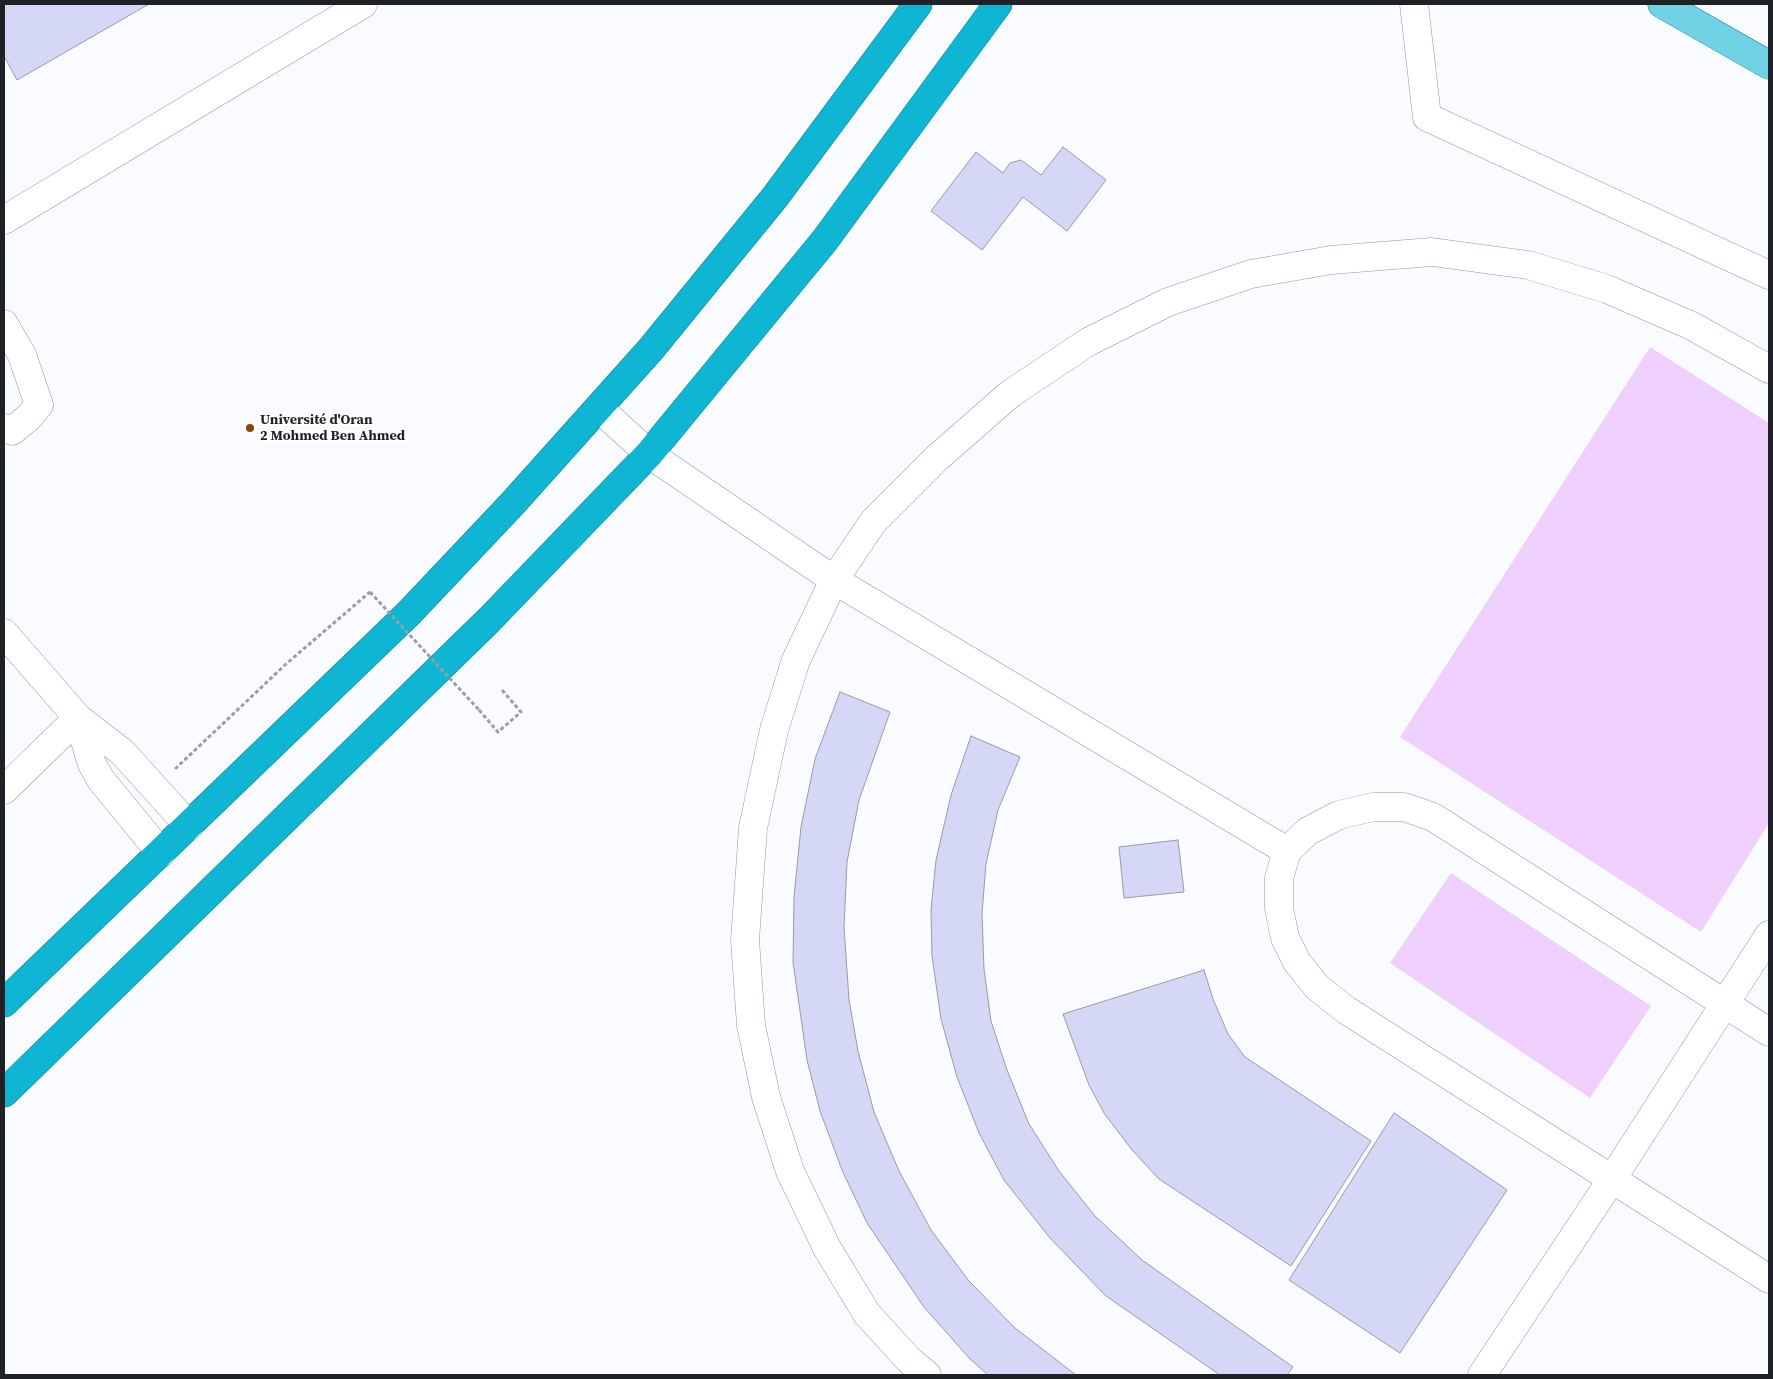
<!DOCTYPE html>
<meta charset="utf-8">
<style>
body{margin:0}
#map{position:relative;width:1773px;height:1379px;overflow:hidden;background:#f9fbfe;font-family:"Source Serif 4",serif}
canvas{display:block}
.frame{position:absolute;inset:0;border:5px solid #1e2226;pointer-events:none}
</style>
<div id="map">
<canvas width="1773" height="1379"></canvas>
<div class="frame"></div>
</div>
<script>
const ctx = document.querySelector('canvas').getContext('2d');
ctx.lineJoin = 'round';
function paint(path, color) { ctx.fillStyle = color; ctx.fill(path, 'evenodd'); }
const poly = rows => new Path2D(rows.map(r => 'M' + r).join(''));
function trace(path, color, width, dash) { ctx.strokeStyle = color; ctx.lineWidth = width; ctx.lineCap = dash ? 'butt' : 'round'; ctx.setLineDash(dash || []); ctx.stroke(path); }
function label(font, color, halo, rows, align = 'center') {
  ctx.font = font + ' "Source Serif 4",serif'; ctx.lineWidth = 4.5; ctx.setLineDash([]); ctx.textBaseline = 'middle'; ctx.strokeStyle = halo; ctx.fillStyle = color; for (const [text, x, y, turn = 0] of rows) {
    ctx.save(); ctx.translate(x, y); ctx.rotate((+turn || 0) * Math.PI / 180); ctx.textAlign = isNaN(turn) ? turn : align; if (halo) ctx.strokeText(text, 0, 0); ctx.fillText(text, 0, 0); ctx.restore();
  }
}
paint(poly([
 [1650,347,1769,423,1769,823,1701,932,1400,737],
 [1451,873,1651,1006,1590,1098,1390,963]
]), '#efd0fd');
const building = poly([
 [4,4,149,4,17,80,4,56,4,4],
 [1063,147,1106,180,1067,231,1023,197,982,250,931,211,976,152,1003,173,1010,163,1021,160,1041,175,1063,147],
 [840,692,890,712,859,800,847,862,844,927,849,1000,858,1051,874,1112,899,1171,931,1230,969,1281,1015,1328,1076,1375,988,1375,970,1359,924,1307,867,1223,842,1170,820,1111,807,1060,793,962,794,897,801,827,815,759,840,692],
 [971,736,1020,757,998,810,986,864,982,913,984,969,991,1021,1007,1070,1029,1124,1059,1171,1095,1216,1142,1260,1293,1367,1287,1375,1220,1375,1106,1296,1050,1238,1004,1180,979,1133,957,1077,941,1019,932,956,931,909,936,860,951,795,971,736],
 [1178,840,1184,892,1124,898,1119,847,1178,840],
 [1204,970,1213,999,1228,1034,1245,1057,1371,1141,1291,1266,1159,1179,1132,1150,1104,1113,1089,1085,1063,1014,1204,970],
 [1394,1113,1507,1190,1400,1353,1289,1280,1394,1113]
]);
paint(building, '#d5d7f6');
trace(building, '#989aa7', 1);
const minor = poly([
 [1414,4,1427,117,1769,275],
 [4,220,363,4],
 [4,324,22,355,39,405,29,417,12,431,4,428],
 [599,408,649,454,834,580,1287,851],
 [4,633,78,718,122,752,189,826],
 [78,718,92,764,101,780,161,853],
 [4,790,78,718],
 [1769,1032,1433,817,1404,807,1373,807,1339,815,1308,831,1287,851,1279,878,1279,908,1285,938,1297,962,1317,987,1346,1010,1769,1279],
 [927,1375,909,1360,867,1314,827,1248,790,1171,766,1097,751,1025,745,940,753,828,774,730,796,660,834,580,873,522,937,458,1010,394,1088,342,1168,302,1251,274,1331,260,1432,252,1528,265,1607,289,1692,326,1769,369],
 [1482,1375,1612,1179,1769,935]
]);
const major = poly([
 [1662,4,1769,65]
]);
const highway = poly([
 [4,1003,409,613,513,503,651,349,775,197,918,4],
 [4,1093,489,620,649,454,825,240,998,4]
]);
trace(minor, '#8e99a3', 29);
trace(major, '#148297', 29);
trace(highway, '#148297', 29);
trace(poly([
 [479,710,498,732,521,712,502,690],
 [175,769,286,664,370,592]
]), '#9c9ea2', 3, [4, 2.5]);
trace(minor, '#fff', 28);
trace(major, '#6fd3e5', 28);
trace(highway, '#0fb6d4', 28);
trace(poly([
 [370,592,479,710]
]), '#9c9ea2', 3, [4, 2.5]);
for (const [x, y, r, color] of [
 [250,428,5,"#87470d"]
]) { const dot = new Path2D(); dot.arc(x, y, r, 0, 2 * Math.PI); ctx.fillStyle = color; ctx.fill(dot); trace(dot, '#fff', 2); }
label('bold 14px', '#1e2226', '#fff', [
 ["Université d'Oran",260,420],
 ["2 Mohmed Ben Ahmed",260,436]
], 'left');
</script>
